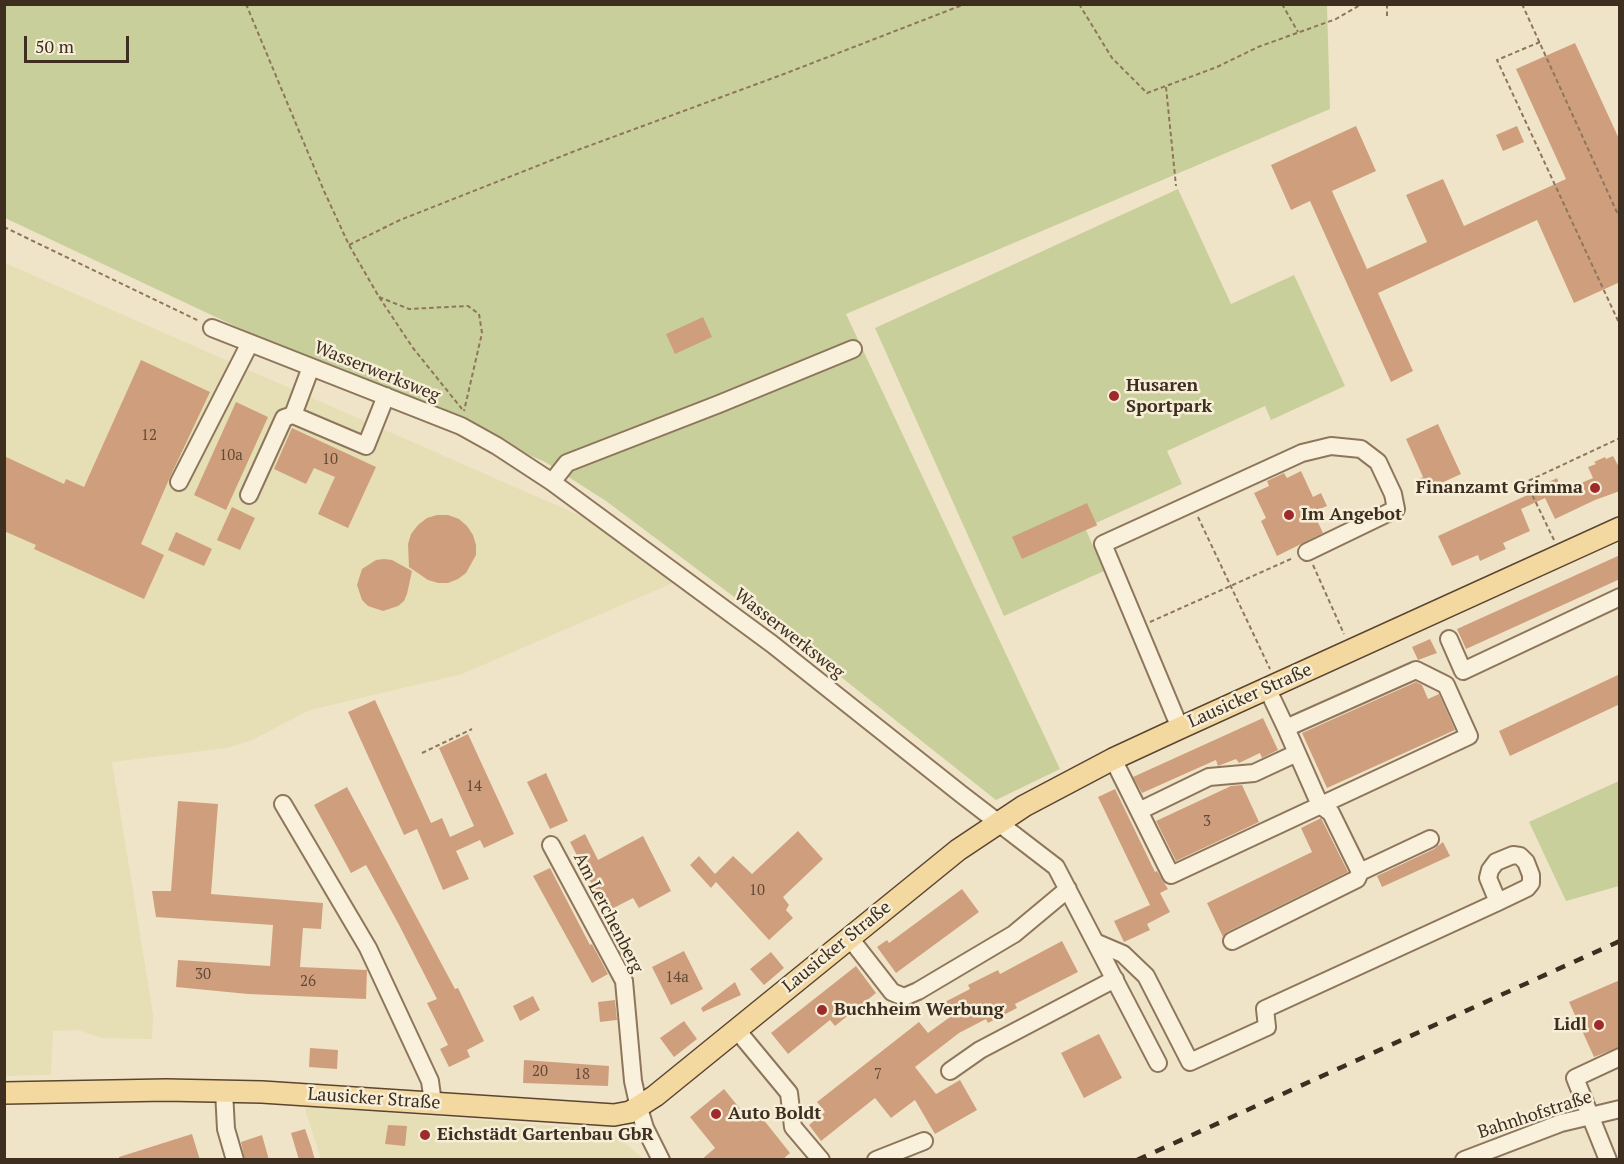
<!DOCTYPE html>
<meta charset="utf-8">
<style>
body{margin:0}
#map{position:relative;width:1624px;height:1164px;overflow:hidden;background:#f0e4c8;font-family:"PT Serif",serif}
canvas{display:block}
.frame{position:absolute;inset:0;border:6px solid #3d2e20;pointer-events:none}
.scale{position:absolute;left:24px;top:36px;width:105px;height:27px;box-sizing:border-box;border:3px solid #3d2e20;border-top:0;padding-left:8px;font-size:18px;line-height:21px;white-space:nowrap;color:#3d2e20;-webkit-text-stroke:4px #f7eed8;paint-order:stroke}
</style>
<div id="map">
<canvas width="1624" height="1164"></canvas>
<div class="frame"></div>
<div class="scale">50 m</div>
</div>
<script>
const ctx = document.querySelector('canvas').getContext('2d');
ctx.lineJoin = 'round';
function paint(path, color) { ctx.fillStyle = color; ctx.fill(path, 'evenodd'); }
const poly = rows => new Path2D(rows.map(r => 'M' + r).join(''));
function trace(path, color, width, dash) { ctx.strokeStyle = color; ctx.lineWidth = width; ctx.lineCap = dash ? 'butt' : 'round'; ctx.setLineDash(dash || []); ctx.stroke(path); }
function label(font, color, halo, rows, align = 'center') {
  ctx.font = font + ' "PT Serif",serif'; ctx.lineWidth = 5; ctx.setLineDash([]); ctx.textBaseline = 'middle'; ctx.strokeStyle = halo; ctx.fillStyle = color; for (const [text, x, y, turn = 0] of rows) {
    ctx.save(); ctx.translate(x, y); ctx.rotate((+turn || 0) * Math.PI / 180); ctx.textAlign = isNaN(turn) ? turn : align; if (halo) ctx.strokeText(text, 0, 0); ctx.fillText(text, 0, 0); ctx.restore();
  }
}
paint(poly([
 [5,263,599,524,675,582,462,674,310,710,252,740,227,748,112,762,153,1014,152,1039,102,1038,78,1030,53,1031,51,1075,5,1076],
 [304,1106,578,1128,619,1137,643,1159,321,1159]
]), '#e6deb5');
paint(poly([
 [5,5,1327,5,1330,109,846,314,1060,769,996,800,841,677,606,501,545,462,271,343,5,218],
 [1178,189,1231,304,1294,275,1345,386,1271,420,1265,406,1167,451,1182,484,1096,523,1097,526,1086,530,1104,571,1004,616,875,328],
 [1619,781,1619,886,1566,901,1529,822]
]), '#c9cf9b');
paint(poly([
 [1575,43,1620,141,1620,282,1574,303,1537,220,1378,293,1413,371,1391,382,1310,201,1291,210,1271,165,1356,126,1376,171,1332,191,1367,269,1427,242,1406,195,1443,179,1464,226,1566,179,1516,69],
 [1517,126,1524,142,1503,151,1496,135],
 [703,317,712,337,675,354,666,334],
 [141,360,210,392,170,477,141,544,164,555,144,599,34,549,36,545,4,531,4,456,64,484,66,479,84,487],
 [236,402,268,417,226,510,194,495],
 [1438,424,1461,474,1424,491,1419,479,1423,477,1406,439],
 [292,428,376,467,348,528,318,514,335,477,314,468,306,484,274,469],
 [1613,456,1620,469,1620,491,1595,500,1555,519,1545,498,1521,509,1530,531,1503,543,1506,549,1480,561,1478,555,1452,566,1438,536,1534,492,1533,490,1557,478,1560,486,1565,484,1567,489,1593,478,1588,467,1596,464,1594,462,1605,457,1606,459],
 [1301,471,1313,497,1321,493,1327,506,1313,512,1323,533,1277,556,1261,521,1266,518,1254,493,1269,486,1267,481,1284,473,1287,478],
 [1087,503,1097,525,1022,559,1012,537],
 [232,507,255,518,240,550,217,540],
 [437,515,448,515,459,519,467,526,473,535,476,545,476,555,466,573,458,579,448,583,438,583,428,580,409,567,408,544,411,534,418,525,427,518],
 [176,532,212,549,204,566,168,550],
 [1620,555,1620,579,1466,649,1457,629],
 [384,559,392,560,412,571,407,594,404,601,398,606,383,611,368,606,362,600,357,585,362,569,376,560],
 [1430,639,1437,653,1418,660,1412,647],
 [1620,674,1620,704,1510,756,1499,731],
 [1416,682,1422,685,1428,699,1439,694,1455,730,1327,788,1302,733],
 [375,700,431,823,442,818,450,837,474,826,439,748,468,734,514,834,484,848,480,840,456,851,469,879,443,890,417,829,404,835,348,712],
 [1263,718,1278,750,1262,758,1260,753,1239,763,1236,759,1218,766,1216,760,1142,793,1133,777],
 [546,773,568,821,550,829,527,782],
 [1242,785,1259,822,1176,861,1156,821,1231,786],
 [347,787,455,989,458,988,484,1041,467,1050,470,1057,449,1067,440,1049,448,1045,427,1003,437,999,398,923,366,865,351,873,314,805],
 [1115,789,1155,872,1157,871,1168,889,1160,893,1170,912,1147,924,1150,930,1124,942,1114,921,1150,905,1098,797],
 [178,801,218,804,211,894,323,903,321,929,303,928,300,967,367,970,366,999,248,994,176,987,178,960,270,966,273,925,156,917,152,891,171,891],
 [1321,818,1348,872,1227,932,1223,937,1207,903,1312,852,1301,828],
 [798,831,823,859,783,897,789,905,786,910,793,918,769,940,716,882,711,888,690,865,699,856,715,874,733,856,752,874],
 [585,834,598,860,643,836,671,891,639,908,633,898,606,912,570,842],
 [1443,842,1450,856,1382,887,1377,876,1434,849],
 [550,868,590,945,592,944,608,974,592,983,533,876],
 [962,889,979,912,896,973,877,947,887,940,889,943],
 [1062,941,1078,972,1015,1004,1017,1008,988,1023,986,1019,959,1033,915,1067,936,1094,960,1080,977,1110,935,1134,915,1100,891,1118,875,1098,821,1141,809,1125,825,1112,817,1102,919,1022,928,1033,950,1017,943,1003,970,989,968,985,998,970,1000,974],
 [684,951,703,989,671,1005,652,967],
 [771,952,784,968,764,985,750,969],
 [856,966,876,993,835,1026,830,1020,788,1054,771,1033],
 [1620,980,1620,1047,1594,1057,1569,1002],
 [735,982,741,995,703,1012,701,1008],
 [533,996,540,1010,520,1021,513,1006],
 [615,1000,617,1020,600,1022,598,1002],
 [684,1021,697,1039,674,1057,660,1038],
 [1099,1034,1122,1078,1084,1098,1061,1053],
 [310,1048,338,1050,337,1069,309,1067],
 [524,1060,609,1066,608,1086,523,1083],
 [724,1089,750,1121,759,1114,790,1153,782,1160,701,1160,715,1148,690,1117],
 [388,1125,407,1126,405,1146,385,1144],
 [305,1129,311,1146,315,1160,299,1160,291,1133],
 [192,1134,200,1160,119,1160,119,1157],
 [262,1135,269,1160,245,1160,241,1142]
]), '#cf9f7d');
const minor = poly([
 [212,328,461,426,497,446,552,482,772,644,961,794,1056,867,1158,1063],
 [293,415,311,367],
 [179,482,250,343],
 [552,482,567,463,719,404,853,349],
 [249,495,284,418,293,415,366,446,386,396],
 [1449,639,1463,671,1620,597],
 [1180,728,1103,544,1302,453,1331,446,1361,449,1378,462,1393,494,1396,509,1307,552],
 [1286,728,1320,805,1331,813,1360,872,1430,839],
 [1113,759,1171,875,1469,736,1446,685,1416,670,1286,728,1267,688],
 [283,804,368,948,430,1081,433,1103],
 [1139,811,1209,777,1254,773,1297,753],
 [551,845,624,981,633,1081,639,1108,645,1128,661,1160],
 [849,937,892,992,904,997,918,991,1014,934,1068,889],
 [1232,941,1357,879,1360,872],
 [1095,942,1123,954,1146,976,1190,1062,1267,1027,1265,1009,1498,902,1527,888,1531,883,1531,875,1526,862,1520,856,1513,855,1496,862,1490,870,1488,878,1498,902],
 [736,1029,789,1093,793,1127,821,1160],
 [950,1071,980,1050,1115,979],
 [224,1091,226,1129,235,1160],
 [876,1160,924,1141],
 [1464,1160,1561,1123,1620,1109],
 [1608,1160,1575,1078,1620,1057]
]);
const major = poly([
 [4,1093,166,1090,262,1092,614,1115,630,1112,655,1096,958,850,1024,806,1113,759,1180,728,1620,528]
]);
trace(minor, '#8d765c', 20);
trace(major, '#5b4430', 24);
trace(poly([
 [246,4,324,191,349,245,379,297,413,348,462,409],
 [1079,4,1112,58,1147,93,1217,67,1258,47,1336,19,1362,4],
 [1282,4,1298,32],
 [1387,4,1387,19],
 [1522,4,1620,219],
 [1540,42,1497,60,1620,325],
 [1166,87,1176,186],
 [4,227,199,321],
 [349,245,400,220,575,151,784,74,965,4],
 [379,297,409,309,468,306,479,314,482,333,464,411],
 [1198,517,1270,669],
 [1554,540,1526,482,1620,438],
 [1313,565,1344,634],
 [1150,622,1293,558],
 [422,753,472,729]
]), '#8d765c', 2, [4.5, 3]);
trace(minor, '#faf1dc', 16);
trace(major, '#f3d9a0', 21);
trace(poly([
 [1137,1160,1620,941]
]), '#3d2e20', 4.5, [10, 10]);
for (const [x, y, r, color] of [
 [1114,396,6,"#9e2a2b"],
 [1595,488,6,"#9e2a2b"],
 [1289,515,6,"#9e2a2b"],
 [822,1010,6,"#9e2a2b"],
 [1599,1025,6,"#9e2a2b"],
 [716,1114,6,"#9e2a2b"],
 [425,1135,6,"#9e2a2b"]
]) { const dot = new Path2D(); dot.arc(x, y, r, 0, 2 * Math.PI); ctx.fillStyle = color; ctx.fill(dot); trace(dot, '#f7eed8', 2); }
label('15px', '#624a37', null, [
 ["12",149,436],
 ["10a",231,456],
 ["10",330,460],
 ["14",474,787],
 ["3",1207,822],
 ["10",757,891],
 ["30",203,975],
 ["14a",677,978],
 ["26",308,982],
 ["20",540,1072],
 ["18",582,1075],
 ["7",878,1075]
]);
label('18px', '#3d2e20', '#f7eed8', [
 ["Wasserwerksweg",377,372,22],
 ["Wasserwerksweg",789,634,38],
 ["Lausicker Straße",1250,696,-24],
 ["Am Lerchenberg",608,913,63],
 ["Lausicker Straße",837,947,-39],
 ["Lausicker Straße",374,1099,4],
 ["Bahnhofstraße",1535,1115,-18]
]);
label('bold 18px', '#3d2e20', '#f7eed8', [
 ["Husaren",1126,386],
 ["Sportpark",1126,407],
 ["Finanzamt Grimma",1583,488,"right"],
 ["Im Angebot",1301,515],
 ["Buchheim Werbung",834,1010],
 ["Lidl",1587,1025,"right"],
 ["Auto Boldt",728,1114],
 ["Eichstädt Gartenbau GbR",437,1135]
], 'left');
</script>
